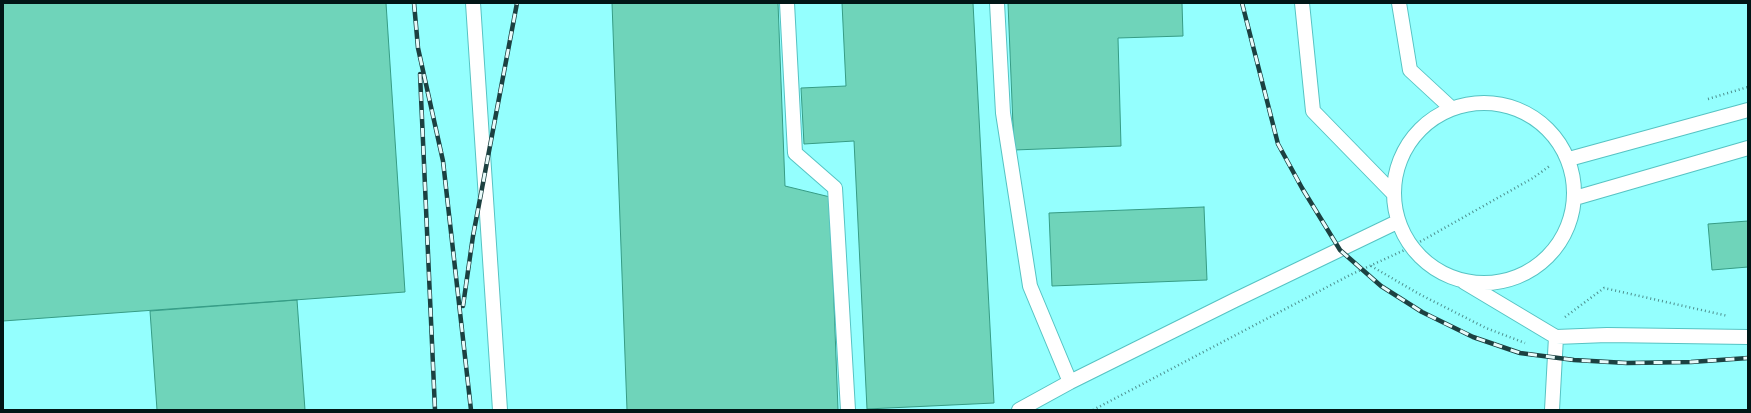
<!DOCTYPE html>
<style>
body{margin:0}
#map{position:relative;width:1751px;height:413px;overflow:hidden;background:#94fffe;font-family:"Fira Sans Condensed",sans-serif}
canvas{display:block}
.frame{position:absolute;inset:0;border:4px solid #011616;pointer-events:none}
</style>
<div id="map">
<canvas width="1751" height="413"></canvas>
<div class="frame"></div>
</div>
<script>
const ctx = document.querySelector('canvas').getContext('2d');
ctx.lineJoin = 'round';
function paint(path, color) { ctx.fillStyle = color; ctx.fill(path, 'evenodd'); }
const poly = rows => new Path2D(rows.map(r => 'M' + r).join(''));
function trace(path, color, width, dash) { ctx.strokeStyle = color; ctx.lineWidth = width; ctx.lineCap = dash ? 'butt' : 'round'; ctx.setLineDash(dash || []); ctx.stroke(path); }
const building = poly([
 [3,3,386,3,405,292,3,321,3,3],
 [612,3,778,3,785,186,830,197,838,410,627,410,612,3],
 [842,3,973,3,994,403,867,409,854,141,804,144,801,88,846,86,842,3],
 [1008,3,1182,3,1183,36,1118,38,1121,146,1014,150,1008,3],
 [1204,207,1207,280,1052,286,1049,213,1204,207],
 [1748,221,1748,267,1712,270,1708,224,1748,221],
 [297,300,305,410,157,410,150,311,297,300]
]);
paint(building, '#6fd4ba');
trace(building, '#369c85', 1);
const service = poly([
 [473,3,500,410],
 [787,3,795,153,835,188,848,410],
 [997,3,1003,113,1030,286,1070,382],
 [1302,3,1313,111,1393,193],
 [1399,3,1410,70,1450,107],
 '1394 193a90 90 0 1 1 180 0a90 90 0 1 1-180 0Z',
 [1569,159,1748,110],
 [1575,198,1748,148],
 [1464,282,1556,337,1607,335,1748,337],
 [1019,410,1070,382,1235,300,1397,222],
 [1552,410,1556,337]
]);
trace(service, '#56c3c3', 16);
trace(poly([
 [1708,99,1748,87],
 [1371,266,1421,295,1486,328,1525,343],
 [1565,317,1604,288,1728,316],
 [1093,410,1350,275,1409,248,1533,178,1551,165]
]), '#4d8f8e', 2.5, [1, 3]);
trace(service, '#fff', 14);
const rail = poly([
 [414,3,418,48,443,161,471,410],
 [1242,3,1278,144,1302,188,1340,250,1381,286,1422,312,1473,337,1520,353,1574,360,1627,363,1691,362,1748,358],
 [420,74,435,410],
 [463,306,473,236,517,3]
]);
trace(rail, '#1c4141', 4.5);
trace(rail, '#e8fbfb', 3, [9]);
</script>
